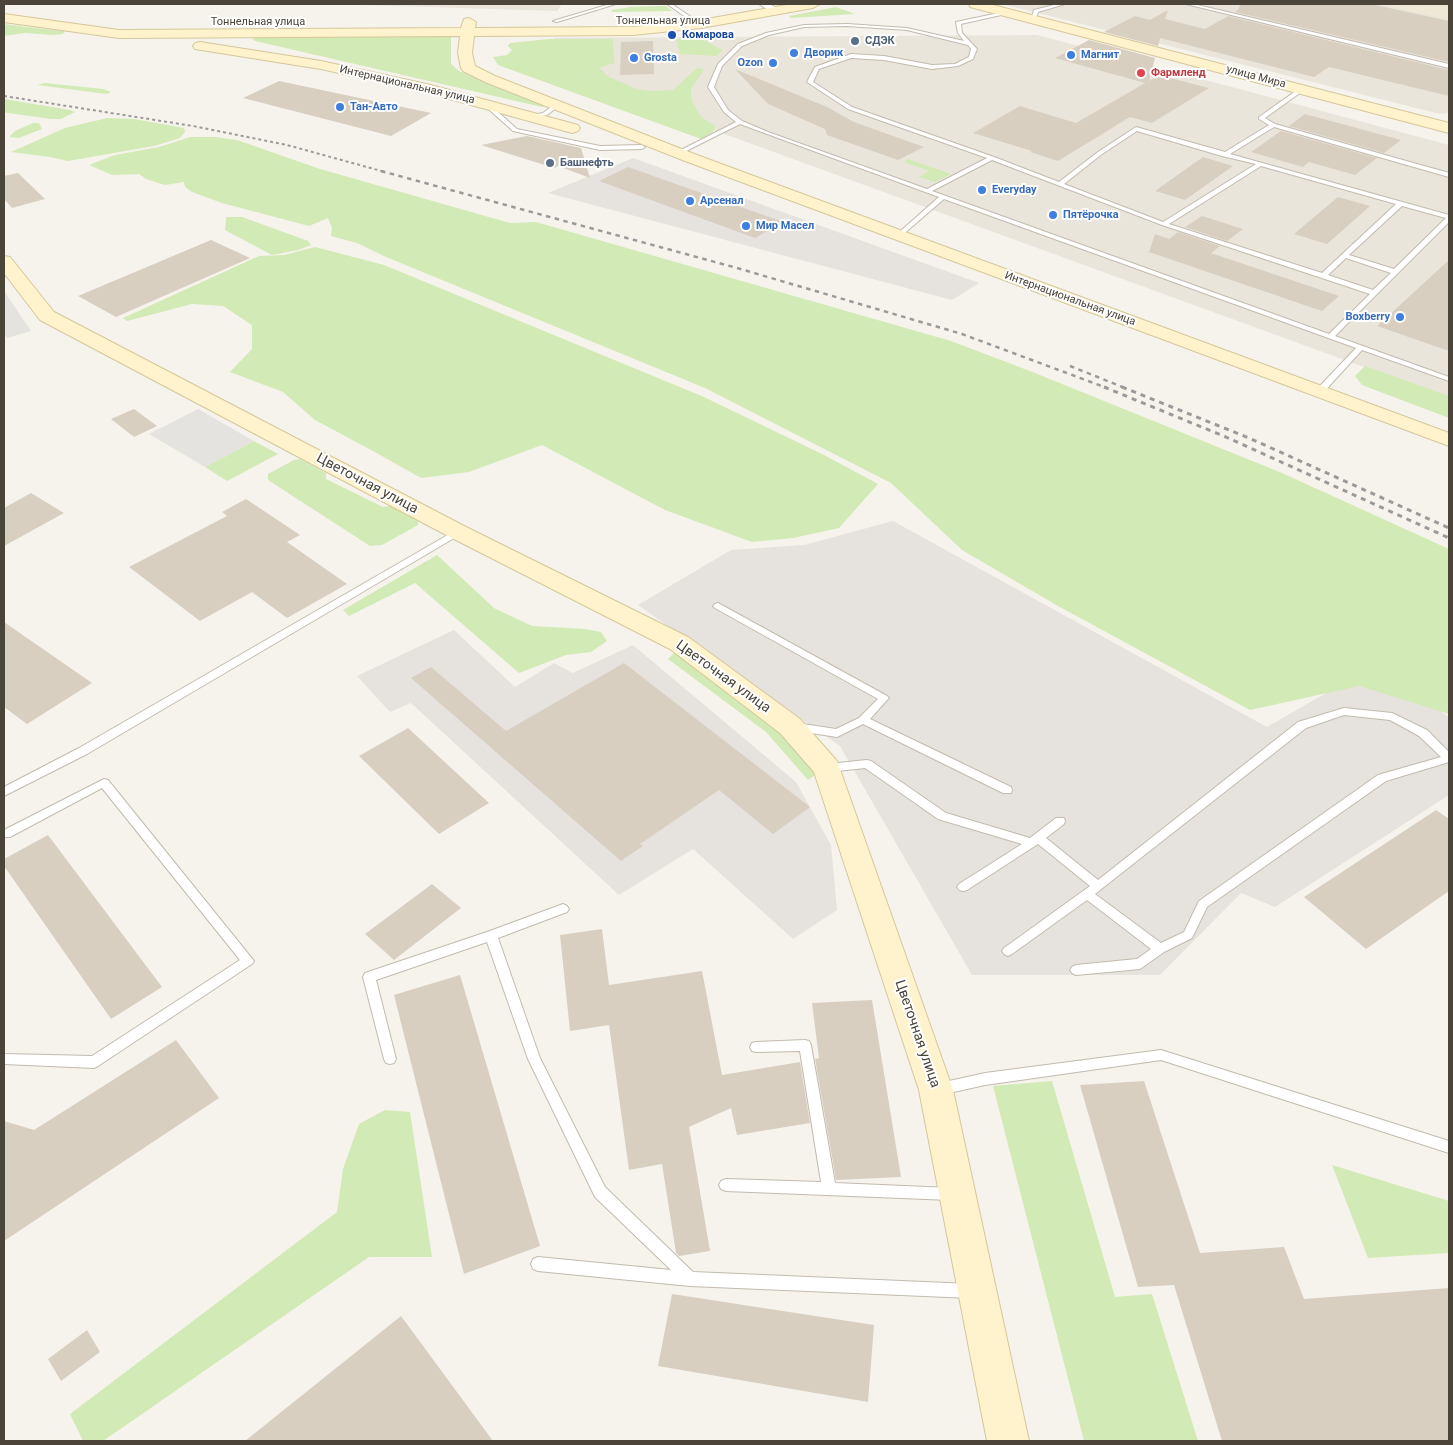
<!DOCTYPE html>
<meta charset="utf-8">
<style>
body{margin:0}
#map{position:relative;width:1453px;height:1445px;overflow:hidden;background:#f6f3ec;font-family:Roboto,sans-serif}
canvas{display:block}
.frame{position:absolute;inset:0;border:5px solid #4b4439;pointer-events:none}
</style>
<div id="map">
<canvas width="1453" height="1445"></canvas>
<div class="frame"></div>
</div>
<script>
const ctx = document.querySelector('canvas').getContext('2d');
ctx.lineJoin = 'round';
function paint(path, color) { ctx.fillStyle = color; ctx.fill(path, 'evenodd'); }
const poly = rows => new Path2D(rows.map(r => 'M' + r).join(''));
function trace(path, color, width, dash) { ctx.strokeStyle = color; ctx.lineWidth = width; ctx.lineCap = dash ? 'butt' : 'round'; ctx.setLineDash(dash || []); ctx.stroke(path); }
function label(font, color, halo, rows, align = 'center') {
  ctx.font = font + ' Roboto,sans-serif'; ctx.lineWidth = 4; ctx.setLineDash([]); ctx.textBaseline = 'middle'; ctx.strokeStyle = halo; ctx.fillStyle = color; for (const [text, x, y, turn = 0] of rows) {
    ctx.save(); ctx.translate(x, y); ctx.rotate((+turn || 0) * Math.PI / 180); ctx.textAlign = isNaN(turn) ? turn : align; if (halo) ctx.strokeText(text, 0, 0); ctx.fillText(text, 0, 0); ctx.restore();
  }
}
paint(poly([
 [330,4,562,4,557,11],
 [1002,4,1449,4,1449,113,1440,114],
 [1037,35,1449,145,1449,398,557,73,554,38]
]), '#eae5da');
paint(poly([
 [633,158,979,283,952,300,548,193],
 [893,521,1267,727,1373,666,1449,717,1449,795,1275,907,1241,893,1160,975,972,975,840,746,638,605,731,550,804,545],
 [454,630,515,687,554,663,573,673,633,645,796,782,831,845,837,910,793,939,693,849,619,895,411,703,390,712,357,676]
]), '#e6e2dd');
paint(poly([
 [1379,4,1449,4,1449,19]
]), '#efe8d6');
paint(poly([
 [666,6,672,11,612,12,612,10,631,7],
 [836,7,855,14,791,18,789,16],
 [4,24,44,29,65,31,63,34,53,35,25,33,4,36],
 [451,35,451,64,459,71,546,106,542,107,255,41,252,39,259,37],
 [549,39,613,39,614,63,599,68,609,77,636,89,649,91,673,90,697,68,704,69,691,89,691,99,701,117,714,125,715,128,713,132,701,139,498,65,493,57,507,55,512,50,508,46,510,43],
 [676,39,701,39,723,50,716,56,680,54],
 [45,83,103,89,111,92,107,94,37,85],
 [4,99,70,110,75,112,61,119,51,119,8,113,4,112],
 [107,118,134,119,184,128,185,132,180,138,154,146,68,161,50,157,11,152,65,128],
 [33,123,39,123,42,129,19,138,9,137,15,131],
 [190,137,215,137,237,140,320,169,510,223,536,222,951,341,1030,371,1282,473,1449,549,1449,714,1359,686,1250,710,1058,606,962,550,891,483,705,388,386,257,357,243,331,236,332,228,328,218,309,226,222,203,192,192,185,187,184,182,165,185,146,179,139,174,112,175,89,165,115,155,159,147],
 [908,159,951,174,935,182,919,177,929,171,904,162],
 [226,217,242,217,308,241,311,245,298,250,272,255,225,230],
 [315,247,384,265,704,397,824,455,878,484,839,528,793,538,752,542,665,510,542,445,469,472,421,478,373,451,315,420,283,392,230,372,252,349,252,325,223,306,192,304,127,321,123,318,259,256,284,255],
 [1365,366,1449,396,1449,418,1362,385,1355,376],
 [254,441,278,454,227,481,205,467],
 [300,459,326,473,326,479,383,507,396,505,418,518,418,525,382,545,370,546,268,480,268,474,294,460],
 [437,555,494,608,532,626,585,629,601,632,607,641,591,652,566,655,519,673,415,583,349,616,343,610],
 [675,652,781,730,815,775,808,780,766,732,668,659],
 [1052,1081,1115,1297,1152,1294,1198,1441,1084,1441,993,1086],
 [385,1110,410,1112,432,1257,369,1257,103,1441,83,1441,70,1414,337,1212,343,1169,359,1124],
 [1332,1165,1449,1201,1449,1253,1368,1258]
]), '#d2eab5');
paint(poly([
 [4,291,31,331,7,338,4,333],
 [198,409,254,441,205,467,149,434]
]), '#e5e3e0');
paint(poly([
 [1240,4,1371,4,1449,21,1449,62,1235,12,1239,9],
 [1168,10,1165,19,1205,29,1228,16,1449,70,1449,96,1329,67,1314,77,1160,38,1158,46,1104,32,1135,16,1150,20],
 [1089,40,1155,58,1149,81,1159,75,1209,88,1152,123,1130,117,1058,161,1030,152,1032,151,973,133,1020,106,1076,123,1145,83,1055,58],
 [653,41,654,74,620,75,621,42],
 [735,69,827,107,854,122,924,147,898,160,827,135,825,129,768,104],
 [279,81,431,113,391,136,243,98],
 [1305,114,1401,140,1384,153,1289,126],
 [1281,131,1377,158,1355,175,1309,162,1303,167,1251,152],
 [527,136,581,148,590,178,558,166,554,168,481,145],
 [1203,157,1233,166,1185,200,1155,191],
 [628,167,783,222,755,238,599,181],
 [18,173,45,199,12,208,4,199,4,176],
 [1338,197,1370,206,1327,244,1294,234],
 [1202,216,1243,229,1227,241,1185,227],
 [1178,232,1220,246,1211,253,1339,296,1322,311,1149,252,1155,234,1169,239],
 [211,240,250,258,116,317,78,296],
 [1449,260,1449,351,1377,326],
 [134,409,157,426,134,437,111,419],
 [31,493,64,513,4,546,4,508],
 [246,499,300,535,287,542,347,584,287,618,252,592,200,621,129,567,227,516,222,512],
 [4,622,92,683,27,724,4,707],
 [624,663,810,807,773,834,719,790,640,844,643,846,621,861,411,678,431,667,506,731],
 [408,728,489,803,439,834,359,756],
 [1436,810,1449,819,1449,891,1366,949,1304,897],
 [48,835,162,987,111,1019,4,866,4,859],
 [432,884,461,908,394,960,365,934],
 [602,929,609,985,702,971,722,1075,800,1062,810,1123,737,1135,731,1108,689,1127,710,1251,679,1256,676,1253,662,1164,629,1170,609,1025,570,1031,560,935],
 [460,975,540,1246,464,1274,394,995],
 [872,1000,901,1177,836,1180,815,1059,819,1058,812,1003],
 [176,1040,219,1098,4,1241,4,1121,34,1130],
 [1144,1081,1200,1253,1284,1247,1304,1299,1449,1288,1449,1441,1222,1441,1174,1285,1138,1287,1080,1085],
 [672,1294,874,1325,868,1402,658,1366],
 [401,1316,493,1441,245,1441],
 [87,1330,100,1352,61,1381,48,1359]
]), '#d8cfc1');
const lane = poly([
 [610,4,616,4,557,22,553,21,610,4],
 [667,4,672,4,691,17,687,18,667,4],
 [1058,4,1065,4,1038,12,1035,20,1031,19,1034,10,1058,4],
 [1186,4,1193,4,1449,64,1449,68,1186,4],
 [1008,11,1010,13,961,24,962,33,977,49,973,59,958,66,932,69,884,60,851,58,819,69,813,82,852,107,994,157,1059,182,1098,152,1136,127,1225,152,1269,125,1259,119,1259,117,1300,88,1304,88,1304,90,1265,118,1275,124,1449,173,1449,177,1274,127,1230,154,1449,215,1449,222,1335,336,1449,377,1449,381,1362,350,1322,394,1316,394,1316,390,1356,348,944,199,900,237,896,237,896,235,939,197,740,124,680,154,675,153,736,122,724,112,708,87,718,64,738,44,766,33,804,25,847,24,907,28,964,41,958,33,956,22,1008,11],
 [847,26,907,30,968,45,971,49,969,57,955,64,932,65,884,56,851,54,815,67,807,82,848,109,987,158,927,189,768,132,742,121,728,110,714,87,722,66,742,46,769,35,804,27,847,26],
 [1137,131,1222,156,1256,164,1163,222,1064,184,1102,154,1137,131],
 [992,160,1162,225,1370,294,1329,334,932,191,992,160],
 [1261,166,1396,204,1322,273,1169,224,1261,166],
 [1402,206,1446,218,1394,269,1349,255,1402,206],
 [1346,258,1391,273,1373,290,1328,275,1346,258],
 [484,103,488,103,517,129,600,146,642,145,645,147,642,149,600,150,513,131,484,105,484,103],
 [555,104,560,105,547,115,530,118,527,116,543,113,555,104],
 [458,529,462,532,461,534,87,754,4,796,4,787,79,748,458,529],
 [718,603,887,696,889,698,887,700,870,719,1011,787,1012,790,1011,793,1003,793,863,724,837,737,792,730,791,727,796,723,836,729,859,718,878,699,715,608,713,606,715,604,718,603],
 [1344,708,1392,713,1427,730,1449,752,1449,762,1386,781,1207,907,1192,938,1164,952,1140,969,1076,975,1072,973,1070,970,1072,967,1076,965,1137,959,1151,949,1087,900,1012,954,1008,956,1004,954,1002,951,1004,948,1090,886,1038,844,967,890,963,891,959,890,957,887,959,884,1022,844,938,819,865,768,828,772,824,771,823,768,824,765,828,764,867,760,871,761,946,813,1030,838,1056,818,1064,818,1065,821,1064,824,1046,838,1098,880,1298,722,1344,708],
 [1344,715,1390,720,1419,736,1441,757,1378,775,1199,901,1184,932,1161,943,1095,894,1306,728,1344,715],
 [104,779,108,780,254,961,252,964,98,1066,94,1068,4,1064,4,1054,92,1056,240,960,102,788,10,837,4,837,4,830,104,779],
 [563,904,567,906,569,909,567,912,498,938,540,1058,605,1187,693,1272,971,1284,976,1286,978,1291,976,1296,971,1298,690,1286,538,1271,533,1269,531,1264,533,1259,538,1257,671,1270,595,1197,528,1059,487,942,376,980,396,1059,394,1063,390,1064,386,1063,384,1059,363,977,365,973,487,932,563,904],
 [805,1040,809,1041,811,1045,835,1183,951,1188,956,1189,958,1194,956,1199,951,1200,726,1191,721,1189,719,1185,721,1181,726,1179,821,1182,800,1051,756,1052,752,1051,750,1047,752,1043,756,1042,805,1040],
 [1161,1050,1449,1141,1449,1153,1161,1060,985,1085,940,1095,936,1093,934,1089,936,1085,940,1083,985,1073,1161,1050]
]);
const street = poly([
 [759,4,770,4,781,11,776,14,773,13,759,4]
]);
const secondary = poly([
 [792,4,820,4,813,8,701,28,633,35,474,36,472,53,475,66,495,76,697,155,1449,433,1449,446,685,161,485,82,463,71,461,68,458,53,460,36,119,38,4,22,4,14,119,30,461,28,464,19,469,18,476,22,475,28,633,27,701,20,792,4],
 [969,4,989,4,1449,123,1449,133,970,7,969,4],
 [200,42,321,61,431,85,578,125,580,128,578,131,572,133,428,93,321,69,195,49,193,46,195,43,200,42],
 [4,256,10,257,54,312,466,527,688,637,800,719,837,761,953,1090,1029,1441,987,1441,919,1090,814,772,780,733,670,649,450,537,40,320,4,273,4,256]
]);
trace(lane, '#c2bbae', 2);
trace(street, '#c2bbae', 2);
trace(secondary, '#d6c79b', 2);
paint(lane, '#fff');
paint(street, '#fff');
paint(secondary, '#fff3cd');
trace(poly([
 [4,96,193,126,287,145,385,172]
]), '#9a9a9a', 2, [3, 3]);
trace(poly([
 [381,171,737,268,962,334,1107,388],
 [1070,366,1125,388]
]), '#9a9a9a', 2.5, [4.5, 4.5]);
trace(poly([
 [1104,387,1226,437,1449,538],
 [1122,387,1249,438,1449,528]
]), '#9a9a9a', 3, [5, 5]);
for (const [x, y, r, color] of [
 [672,35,5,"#1a4fb4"],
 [855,41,5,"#5c6f8a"],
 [794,53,5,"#3f7fe0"],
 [1071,55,5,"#3f7fe0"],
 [634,58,5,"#3f7fe0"],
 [773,63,5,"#3f7fe0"],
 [1141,73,5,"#e0444e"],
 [340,107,5,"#3f7fe0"],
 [550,163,5,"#5c6f8a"],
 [982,190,5,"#3f7fe0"],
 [690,201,5,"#3f7fe0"],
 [1053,215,5,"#3f7fe0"],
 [746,226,5,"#3f7fe0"],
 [1400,317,5,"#3f7fe0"]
]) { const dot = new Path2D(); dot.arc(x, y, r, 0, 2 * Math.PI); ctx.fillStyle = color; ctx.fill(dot); trace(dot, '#fff', 2); }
label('11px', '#4b4439', '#fff', [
 ["Тоннельная улица",663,21],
 ["Тоннельная улица",258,22],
 ["улица Мира",1256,77,15],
 ["Интернациональная улица",407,85,13],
 ["Интернациональная улица",1070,299,20]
]);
label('bold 11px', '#164399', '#fff', [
 ["Комарова",682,35]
], 'left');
label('bold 11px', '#4e5e75', '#fff', [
 ["СДЭК",865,41],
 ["Башнефть",560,163]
], 'left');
label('bold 11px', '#366cbe', '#fff', [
 ["Дворик",804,53],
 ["Магнит",1081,55],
 ["Grosta",644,58],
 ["Ozon",763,63,"right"],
 ["Тан-Авто",350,107],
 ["Everyday",992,190],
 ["Арсенал",700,201],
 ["Пятёрочка",1063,215],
 ["Мир Масел",756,226],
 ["Boxberry",1390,317,"right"]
], 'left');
label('bold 11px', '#be3a42', '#fff', [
 ["Фармленд",1151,73]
], 'left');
label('14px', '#4b4439', '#fff', [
 ["Цветочная улица",367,484,28],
 ["Цветочная улица",723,677,36],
 ["Цветочная улица",917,1034,71]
]);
</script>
